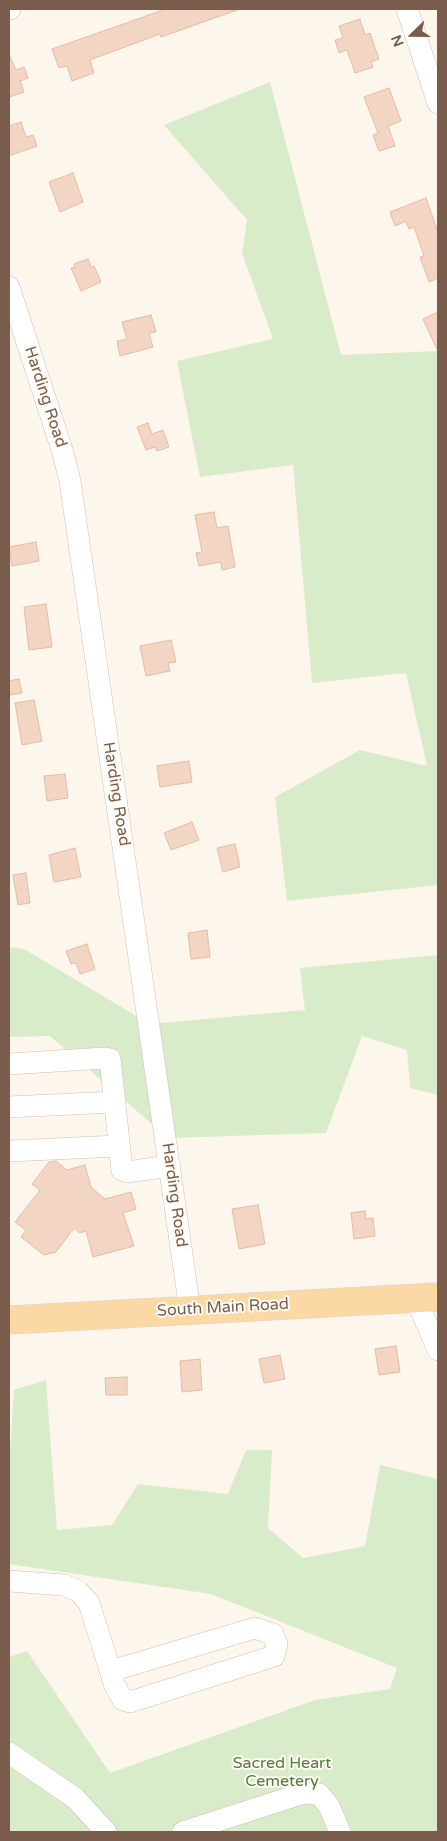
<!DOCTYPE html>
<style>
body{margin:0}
#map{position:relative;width:447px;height:1841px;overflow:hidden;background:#fdf6ec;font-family:"Varela Round",sans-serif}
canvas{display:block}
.frame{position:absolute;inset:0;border:10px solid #7a5c4d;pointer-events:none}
.north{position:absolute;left:387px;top:10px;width:50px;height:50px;-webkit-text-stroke:4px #fffaf3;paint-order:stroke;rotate:248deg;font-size:14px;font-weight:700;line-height:20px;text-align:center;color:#7a5c4d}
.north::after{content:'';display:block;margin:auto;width:18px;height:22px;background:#7a5c4d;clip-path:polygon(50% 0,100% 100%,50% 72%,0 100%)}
</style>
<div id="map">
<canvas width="447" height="1841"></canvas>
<div class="frame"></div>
<div class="north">N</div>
</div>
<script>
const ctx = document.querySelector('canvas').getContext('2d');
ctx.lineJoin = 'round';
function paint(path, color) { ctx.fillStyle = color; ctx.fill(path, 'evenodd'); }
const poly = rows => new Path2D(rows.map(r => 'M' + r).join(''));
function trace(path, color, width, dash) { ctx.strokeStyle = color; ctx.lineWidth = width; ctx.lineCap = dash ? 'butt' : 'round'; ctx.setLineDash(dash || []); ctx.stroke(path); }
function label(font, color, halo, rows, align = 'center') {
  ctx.font = font + ' "Varela Round",sans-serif'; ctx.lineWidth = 4; ctx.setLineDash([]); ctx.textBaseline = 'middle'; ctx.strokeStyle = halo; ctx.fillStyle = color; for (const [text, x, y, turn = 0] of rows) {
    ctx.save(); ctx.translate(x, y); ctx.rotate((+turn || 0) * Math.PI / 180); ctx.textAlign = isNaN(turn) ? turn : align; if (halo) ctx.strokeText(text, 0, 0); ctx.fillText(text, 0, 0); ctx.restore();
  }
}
paint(poly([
 [270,82,341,355,438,351,438,885,287,901,275,797,360,750,427,766,406,673,312,683,293,465,200,477,177,361,273,339,242,253,247,220,164,125],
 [9,947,24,949,150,1024,305,1010,300,968,438,955,438,1095,410,1088,407,1050,362,1036,326,1133,168,1138,50,1036,9,1037],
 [46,1380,57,1530,112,1525,138,1484,228,1494,246,1450,272,1450,268,1528,303,1558,365,1546,380,1465,438,1479,438,1832,9,1832,9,1657,27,1651,110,1773,315,1700,390,1689,397,1668,211,1594,9,1564,9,1466,14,1390]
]), '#d8ecc9');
const building = poly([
 [166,9,237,10,161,37,160,34,90,60,94,73,72,81,67,66,59,68,52,49,166,9],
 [360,19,365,35,370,33,379,59,371,62,373,67,355,73,347,50,339,53,335,40,343,38,339,26,360,19],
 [9,54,16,70,24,67,28,78,20,81,24,92,9,97,9,54],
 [389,88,401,121,388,126,395,146,379,151,373,135,378,133,364,97,389,88],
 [21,122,26,137,33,135,37,146,9,156,9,126,21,122],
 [73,173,83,202,60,212,49,182,73,173],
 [426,198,438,232,438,278,429,282,420,257,424,256,414,227,409,229,406,221,395,226,390,212,426,198],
 [88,259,91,267,94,266,101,282,81,291,71,268,75,267,74,264,88,259],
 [438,312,438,352,423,319,438,312],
 [151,315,156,332,149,333,153,347,120,356,117,341,127,339,122,322,151,315],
 [148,423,152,434,163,430,169,447,157,451,155,447,146,450,137,427,148,423],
 [214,512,217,528,228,526,235,567,222,570,221,562,199,566,196,553,202,552,195,515,214,512],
 [36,542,39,561,12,566,9,547,36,542],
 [46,604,52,647,29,650,24,607,46,604],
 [171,640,176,662,168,663,170,671,146,676,140,646,171,640],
 [19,679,22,693,10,695,9,681,19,679],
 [34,700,42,741,22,745,15,703,34,700],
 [189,761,192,782,160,787,157,766,189,761],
 [65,774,68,798,47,801,44,776,65,774],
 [192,822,199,840,171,850,164,833,192,822],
 [235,844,240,867,223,872,217,848,235,844],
 [75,848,81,877,54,882,49,855,75,848],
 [26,873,30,903,18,905,13,875,26,873],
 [207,930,210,957,191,959,188,933,207,930],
 [87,944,95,969,80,974,76,963,71,964,66,951,87,944],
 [56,1161,67,1170,85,1165,91,1187,105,1199,131,1192,136,1209,123,1213,134,1246,93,1257,86,1231,80,1233,74,1228,56,1252,44,1255,21,1237,26,1230,15,1222,40,1190,32,1184,49,1162,56,1161],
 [258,1205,265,1244,239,1249,232,1209,258,1205],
 [365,1211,366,1219,373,1218,375,1236,354,1239,351,1213,365,1211],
 [396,1346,400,1372,379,1375,375,1349,396,1346],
 [280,1355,285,1379,264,1383,259,1359,280,1355],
 [200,1359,202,1390,182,1392,180,1361,200,1359],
 [127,1377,127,1395,106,1395,105,1378,127,1377]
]);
paint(building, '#f3d5c3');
trace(building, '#e6bba3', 1);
const minor = poly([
 [9,9,10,9],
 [407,9,438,103],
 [9,287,63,453,70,481,190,1310],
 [9,1064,105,1058,110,1059,122,1170,127,1172,170,1166],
 [9,1107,115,1102],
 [9,1151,118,1146],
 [416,1299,438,1350],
 [9,1581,64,1585,78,1591,89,1603,115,1686,123,1700,130,1702,274,1656,277,1644,273,1634,255,1628,111,1671],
 [9,1753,75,1798,106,1832],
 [183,1832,304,1793,319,1794,329,1806,340,1832]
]);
const major = poly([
 [9,1320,438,1297]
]);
trace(minor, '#d1beb0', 22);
trace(major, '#dad1cd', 29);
trace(minor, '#fff', 21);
trace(major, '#fbd9a5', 28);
label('16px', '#7a5c4d', '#fffaf3', [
 ["Harding Road",45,397,72],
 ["Harding Road",116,794,81],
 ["Harding Road",174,1195,82],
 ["South Main Road",223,1308,-3]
]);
label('16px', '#537a41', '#fffaf3', [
 ["Sacred Heart",282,1764],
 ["Cemetery",282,1782]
]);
</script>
